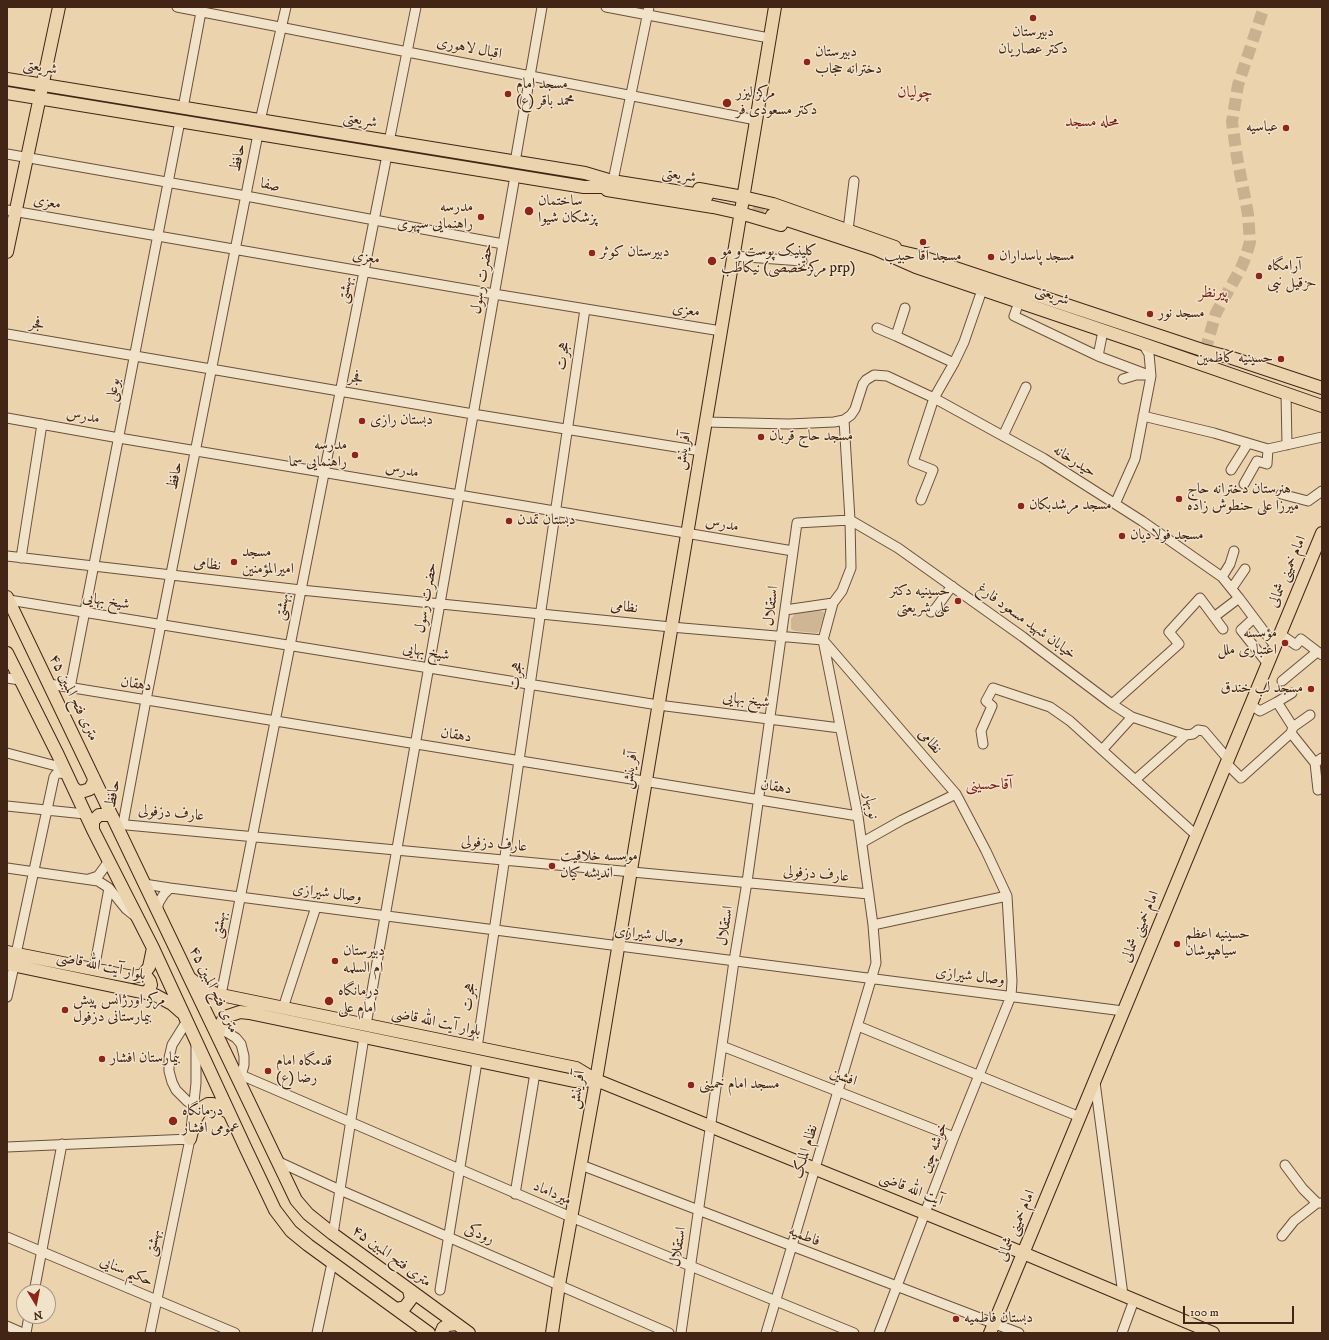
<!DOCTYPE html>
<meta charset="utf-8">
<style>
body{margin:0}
#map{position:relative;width:1329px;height:1340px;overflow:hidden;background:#ead3ad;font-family:"IM FELL DW Pica",serif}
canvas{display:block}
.frame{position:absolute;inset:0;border:8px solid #432516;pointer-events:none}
.north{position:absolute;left:16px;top:1284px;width:40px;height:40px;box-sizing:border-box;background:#f1e2ca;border:1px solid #ab9682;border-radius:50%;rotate:170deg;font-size:11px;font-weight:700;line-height:16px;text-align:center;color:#432516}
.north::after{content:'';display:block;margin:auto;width:14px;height:18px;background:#8f2418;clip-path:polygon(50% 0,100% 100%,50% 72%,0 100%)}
.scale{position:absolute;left:1183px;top:1306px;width:111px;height:18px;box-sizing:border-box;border:2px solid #432516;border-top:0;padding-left:5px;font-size:12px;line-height:14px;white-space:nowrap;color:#432516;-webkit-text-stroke:3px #f1e2ca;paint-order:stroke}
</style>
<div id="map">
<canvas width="1329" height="1340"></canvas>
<div class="frame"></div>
<div class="north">N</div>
<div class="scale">100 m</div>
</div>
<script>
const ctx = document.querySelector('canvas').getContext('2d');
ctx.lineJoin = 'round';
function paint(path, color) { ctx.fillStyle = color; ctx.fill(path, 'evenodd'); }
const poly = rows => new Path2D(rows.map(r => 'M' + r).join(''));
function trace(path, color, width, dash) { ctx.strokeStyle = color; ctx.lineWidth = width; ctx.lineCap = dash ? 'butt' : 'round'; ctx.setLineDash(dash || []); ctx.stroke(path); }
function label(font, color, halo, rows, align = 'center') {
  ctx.font = font + ' "IM FELL DW Pica",Amiri,serif'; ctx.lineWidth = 3; ctx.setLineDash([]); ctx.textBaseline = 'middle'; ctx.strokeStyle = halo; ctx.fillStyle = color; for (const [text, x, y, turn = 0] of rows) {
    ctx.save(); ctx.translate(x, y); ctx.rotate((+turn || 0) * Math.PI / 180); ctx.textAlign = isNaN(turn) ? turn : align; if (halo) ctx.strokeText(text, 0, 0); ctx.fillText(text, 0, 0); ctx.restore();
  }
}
paint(poly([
 [818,610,824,612,824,615,819,631,817,633,795,631,791,629,791,619,795,614]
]), '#ceb593');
trace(poly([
 [736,201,773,211],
 [1205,351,1216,313,1241,268,1246,256,1250,242,1248,214,1237,157,1232,122,1238,85,1264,7]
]), '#c9b08f', 12, [12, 6]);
const minor = poly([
 [177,7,756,120],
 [606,7,769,38],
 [183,108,201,12],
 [260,121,286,7],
 [389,142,416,7],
 [7,154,246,196,503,244],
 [515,162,542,7],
 [614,176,649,7],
 [7,210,494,294,721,331],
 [848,230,854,181],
 [733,256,802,261],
 [1019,302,1014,316,1098,356,1151,376],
 [877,328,896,336,905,308],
 [7,334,473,414,701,451],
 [896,336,954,363],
 [1098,356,1103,331],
 [1123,379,1136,375,1145,375],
 [1286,394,1287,445],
 [1143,416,1214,433,1268,449,1322,437],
 [7,418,119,438,793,551],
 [705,422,789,424,834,422,844,420,851,415,855,409,863,384,866,380,874,375,887,376,934,398,1043,458,1142,521,1222,577,1239,598,1275,646],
 [1003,436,1026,387],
 [1231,470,1248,443],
 [1244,484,1257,461,1267,464,1268,449],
 [1281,494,1308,501,1322,491],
 [921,500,933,470,913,462,934,398,954,363,964,342,982,290],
 [1115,504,1135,459,1151,376,1149,354,1143,344],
 [7,556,301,590,671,627,823,640,956,794,986,851,1007,896,1012,981,1011,996,954,1137,879,1333],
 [21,558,42,424],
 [1222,577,1230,564,1234,551],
 [1232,588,1245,569],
 [9,600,658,705,840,728],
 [785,610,833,603],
 [931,612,936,608,952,586],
 [1214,617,1239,598],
 [1254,618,1241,630,1268,664],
 [1280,634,1296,645,1301,639,1322,655],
 [7,678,20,680],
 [1282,681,1317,652],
 [49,684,858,816],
 [70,688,180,121],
 [1277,702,1292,693],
 [1112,704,1179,644,1169,632,1200,598,1223,629],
 [1251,705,1260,711,1277,702,1293,727,1291,733,1315,763],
 [1293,727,1310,715],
 [983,744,981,731,992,706,986,701,993,688,1050,707,1070,721,1196,835],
 [1102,750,1132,717],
 [7,753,64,768],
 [1226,763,1241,778,1291,733],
 [1135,780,1186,735],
 [1318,790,1315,763,1322,758],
 [7,806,85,814],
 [116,824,869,894],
 [123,824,146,700,258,134],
 [863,842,902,820,956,794],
 [7,868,98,881,109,888,126,909,136,917],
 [89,879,98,876,109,861],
 [144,884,170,888,1123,1011],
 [157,910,159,902,164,894,170,888],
 [873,925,1007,896],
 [16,954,54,777,56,774,59,773,67,774],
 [94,970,109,888],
 [221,995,387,155],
 [7,997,14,966],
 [283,1008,316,907],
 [187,1021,172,1045,169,1058,169,1071,172,1082,176,1090,187,1101,194,1106],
 [366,1025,515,176],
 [858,1026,1080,1117],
 [219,1028,228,1033,236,1038,241,1044,244,1056,244,1065,240,1080],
 [722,1046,954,1137],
 [477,1048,585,309],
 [241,1075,571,1217,854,1333],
 [1095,1082,1123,1295],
 [7,1147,190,1139],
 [277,1161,340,1190,669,1333],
 [581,1165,1019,1333],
 [1285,1165,1303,1189,1317,1203,1322,1203],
 [515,1194,535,1073],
 [333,1234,364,1037],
 [1282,1236,1294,1221,1317,1203],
 [7,1237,235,1333],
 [440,1290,477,1062],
 [34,1292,62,1144],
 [7,1326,23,1333],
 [26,1333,29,1316],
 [150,1333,190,1139,196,1083,196,1045],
 [317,1333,332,1263],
 [681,1333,734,961,747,882,797,523,850,520,898,548,1023,637,1112,704,1132,717,1186,735,1193,734,1198,730,1204,731,1228,759],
 [766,1333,876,963,873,925,858,816,823,640,833,603,842,591,851,568,850,520,844,420],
 [1122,1333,1134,1300]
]);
const major = poly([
 [7,79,585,173,612,181,707,196],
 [7,93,584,187,616,187],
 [699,189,743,197,773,204,895,247],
 [607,190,713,207,740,213,781,225],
 [772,215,875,249,916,267,1143,344,1322,406],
 [885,248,919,256,1202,350,1232,358,1322,388],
 [7,252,59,7],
 [7,597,296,1200,308,1214,333,1234,469,1333],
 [7,653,58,755,93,830,153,948,246,1149,275,1210,291,1231,308,1245,429,1333],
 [73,787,76,790,81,792,90,789,94,781,93,776],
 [93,830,93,821,99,815,108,815,112,816,114,820],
 [7,952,133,977,143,975,149,967,153,948],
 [7,964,155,995,172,1004,181,1012],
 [143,975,147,977,150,981,151,985,149,990,145,992],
 [190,978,204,990,221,995,576,1068,596,1080,1023,1253,1213,1333],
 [218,1037,219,1028,223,1020,228,1016,240,1012,249,1013,574,1081,596,1080],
 [190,1139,195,1120,203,1107,208,1104,213,1104,222,1108,229,1113],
 [396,1309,405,1307,411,1299,409,1290],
 [441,1333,443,1328,448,1325,456,1324],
 [552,1333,559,1285,596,1080,775,7],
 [990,1333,1322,533]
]);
trace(minor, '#6d503c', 11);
trace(major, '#432516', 14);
trace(minor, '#f1e2ca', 9);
trace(major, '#ead3ad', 12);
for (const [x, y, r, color] of [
 [1033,18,4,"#8f2418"],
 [807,62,4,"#8f2418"],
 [508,94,4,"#8f2418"],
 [727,103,5,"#8f2418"],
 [1286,128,4,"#8f2418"],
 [529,211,5,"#8f2418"],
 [481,217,4,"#8f2418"],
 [923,242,4,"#8f2418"],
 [592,253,4,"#8f2418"],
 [991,257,4,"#8f2418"],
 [712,261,5,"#8f2418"],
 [1259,276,4,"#8f2418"],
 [1150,314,4,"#8f2418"],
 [1281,359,4,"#8f2418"],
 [362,421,4,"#8f2418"],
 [761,437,4,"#8f2418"],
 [355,455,4,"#8f2418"],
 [1179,499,4,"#8f2418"],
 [1021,506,4,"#8f2418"],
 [509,521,4,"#8f2418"],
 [1122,536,4,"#8f2418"],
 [234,562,4,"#8f2418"],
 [958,601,4,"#8f2418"],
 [1285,643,4,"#8f2418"],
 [1311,689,4,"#8f2418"],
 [552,866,4,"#8f2418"],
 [1177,944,4,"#8f2418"],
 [335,961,4,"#8f2418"],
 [329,1001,5,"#8f2418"],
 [65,1010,4,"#8f2418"],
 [102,1059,4,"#8f2418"],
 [268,1071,4,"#8f2418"],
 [691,1085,4,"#8f2418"],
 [173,1121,5,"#8f2418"],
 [956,1319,4,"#8f2418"]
]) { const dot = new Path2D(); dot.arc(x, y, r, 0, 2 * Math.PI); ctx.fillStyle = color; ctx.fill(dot); trace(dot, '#f1e2ca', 1.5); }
label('15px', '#432516', '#f1e2ca', [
 ["دبیرستان",1033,33,"center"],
 ["دکتر عصاریان",1033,50,"center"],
 ["دبیرستان",815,53],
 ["دخترانه حجاب",815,70],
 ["مسجد امام",516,85],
 ["محمد باقر (ع)",516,102],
 ["مرکز لیزر",736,94],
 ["دکتر مسعودی فر",736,111],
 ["عباسیه",1278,128,"right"],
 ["ساختمان",538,202],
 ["پزشکان شیوا",538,219],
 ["مدرسه",473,208,"right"],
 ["راهنمایی سپهری",473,225,"right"],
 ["کلینیک پوست و مو",721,252],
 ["نیکاطب (مرکزتخصصی prp)",721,269],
 ["دبیرستان کوثر",600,253],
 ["مسجد آقا حبیب",923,257,"center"],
 ["مسجد پاسداران",999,257],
 ["آرامگاه",1267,267],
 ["حزقیل نبی",1267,284],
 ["مسجد نور",1158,314],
 ["حسینیه کاظمین",1273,359,"right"],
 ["دبستان رازی",370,421],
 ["مسجد حاج قربان",769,437],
 ["مدرسه",347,446,"right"],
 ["راهنمایی سما",347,463,"right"],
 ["هنرستان دخترانه حاج",1187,490],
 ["میرزا علی حنطوش زاده",1187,507],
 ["مسجد مرشدبکان",1029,506],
 ["دبستان تمدن",517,521],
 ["مسجد فولادیان",1130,536],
 ["مسجد",242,553],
 ["امیرالمؤمنین",242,570],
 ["حسینیه دکتر",950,592,"right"],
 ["علی شریعتی",950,609,"right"],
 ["مؤسسه",1277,634,"right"],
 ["اعتباری ملل",1277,651,"right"],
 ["مسجد لب خندق",1303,689,"right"],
 ["موسسه خلاقیت",560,857],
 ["اندیشه کیان",560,874],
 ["حسینیه اعظم",1185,935],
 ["سیاهپوشان",1185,952],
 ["دبیرستان",343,952],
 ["ام السلمه",343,969],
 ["درمانگاه",338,992],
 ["امام علی",338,1009],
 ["مرکز اورژانس پیش",73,1001],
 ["بیمارستانی دزفول",73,1018],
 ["بیمارستان افشار",110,1059],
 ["قدمگاه امام",276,1062],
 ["رضا (ع)",276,1079],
 ["مسجد امام خمینی",699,1085],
 ["درمانگاه",182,1112],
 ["عمومی افشار",182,1129],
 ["دبستان فاطمیه",964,1319]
], 'left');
label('15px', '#432516', '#f1e2ca', [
 ["اقبال لاهوری",469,49,11],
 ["شریعتی",40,68,9],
 ["شریعتی",360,121,9],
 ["حافظ",239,158,-79],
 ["شریعتی",679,176,9],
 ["صفا",270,186,11],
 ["معزی",47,203,10],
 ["معزی",366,258,10],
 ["حضرت رسول",483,279,-80],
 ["بهشتی",346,290,-79],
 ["شریعتی",1052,296,19],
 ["معزی",686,311,9],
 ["فجر",37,325,10],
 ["هجرت",564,356,-82],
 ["فجر",356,379,10],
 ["بوعلی",114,390,-79],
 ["مدرس",83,417,10],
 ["آفرینش",684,451,-80],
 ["حیدرخانه",1074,462,32],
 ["مدرس",402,471,10],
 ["حافظ",176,476,-79],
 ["مدرس",722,525,10],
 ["نظامی",207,565,7],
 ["امام خمینی شمالی",1288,572,-67],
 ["حضرت رسول",427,598,-80],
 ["شیخ بهایی",106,602,9],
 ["استقلال",772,606,-83],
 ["بهشتی",283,607,-79],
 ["نظامی",624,608,6],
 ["خیابان شهید مسعود فارغ",1026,622,36],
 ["شیخ بهایی",426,653,9],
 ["هجرت",517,676,-82],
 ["دهقان",136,685,9],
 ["۴۵ متری فتح المبین",73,698,64],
 ["شیخ بهایی",746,701,7],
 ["دهقان",456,736,9],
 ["نظامی",929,742,49],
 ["آفرینش",631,770,-81],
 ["دهقان",776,788,9],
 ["حافظ",114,794,-80],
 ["نوبهار",870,806,79],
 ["عارف دزفولی",171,814,5],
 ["عارف دزفولی",494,845,5],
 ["عارف دزفولی",816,875,5],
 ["وصال شیرازی",327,894,7],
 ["بهشتی",220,925,-79],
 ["استقلال",726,926,-81],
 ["امام خمینی شمالی",1141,927,-67],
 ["وصال شیرازی",649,936,7],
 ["بلوار آیت‌ الله قاضی",101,967,12],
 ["وصال شیرازی",970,977,7],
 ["۴۵ متری فتح المبین",213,990,64],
 ["هجرت",470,997,-82],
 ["بلوار آیت الله قاضی",436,1023,12],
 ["افشین",843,1078,21],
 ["آفرینش",578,1090,-80],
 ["خوشه چین",935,1148,-69],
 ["نظام الملک",806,1152,-73],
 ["آیت الله قاضی",911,1190,22],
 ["میرداماد",552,1194,23],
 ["امام خمینی شمالی",1017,1226,-67],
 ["رودکی",479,1235,23],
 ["فاطمیه",804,1237,21],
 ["بهشتی",154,1243,-78],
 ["استقلال",679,1247,-81],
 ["۴۵ متری فتح المبین",391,1257,36],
 ["حکیم سنایی",126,1272,23]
]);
label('16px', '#7a1f14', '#f1e2ca', [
 ["چولیان",915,94],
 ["محله مسجد",1092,123],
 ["پیرنظر",1213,294],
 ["آقاحسینی",989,786]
]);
</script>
